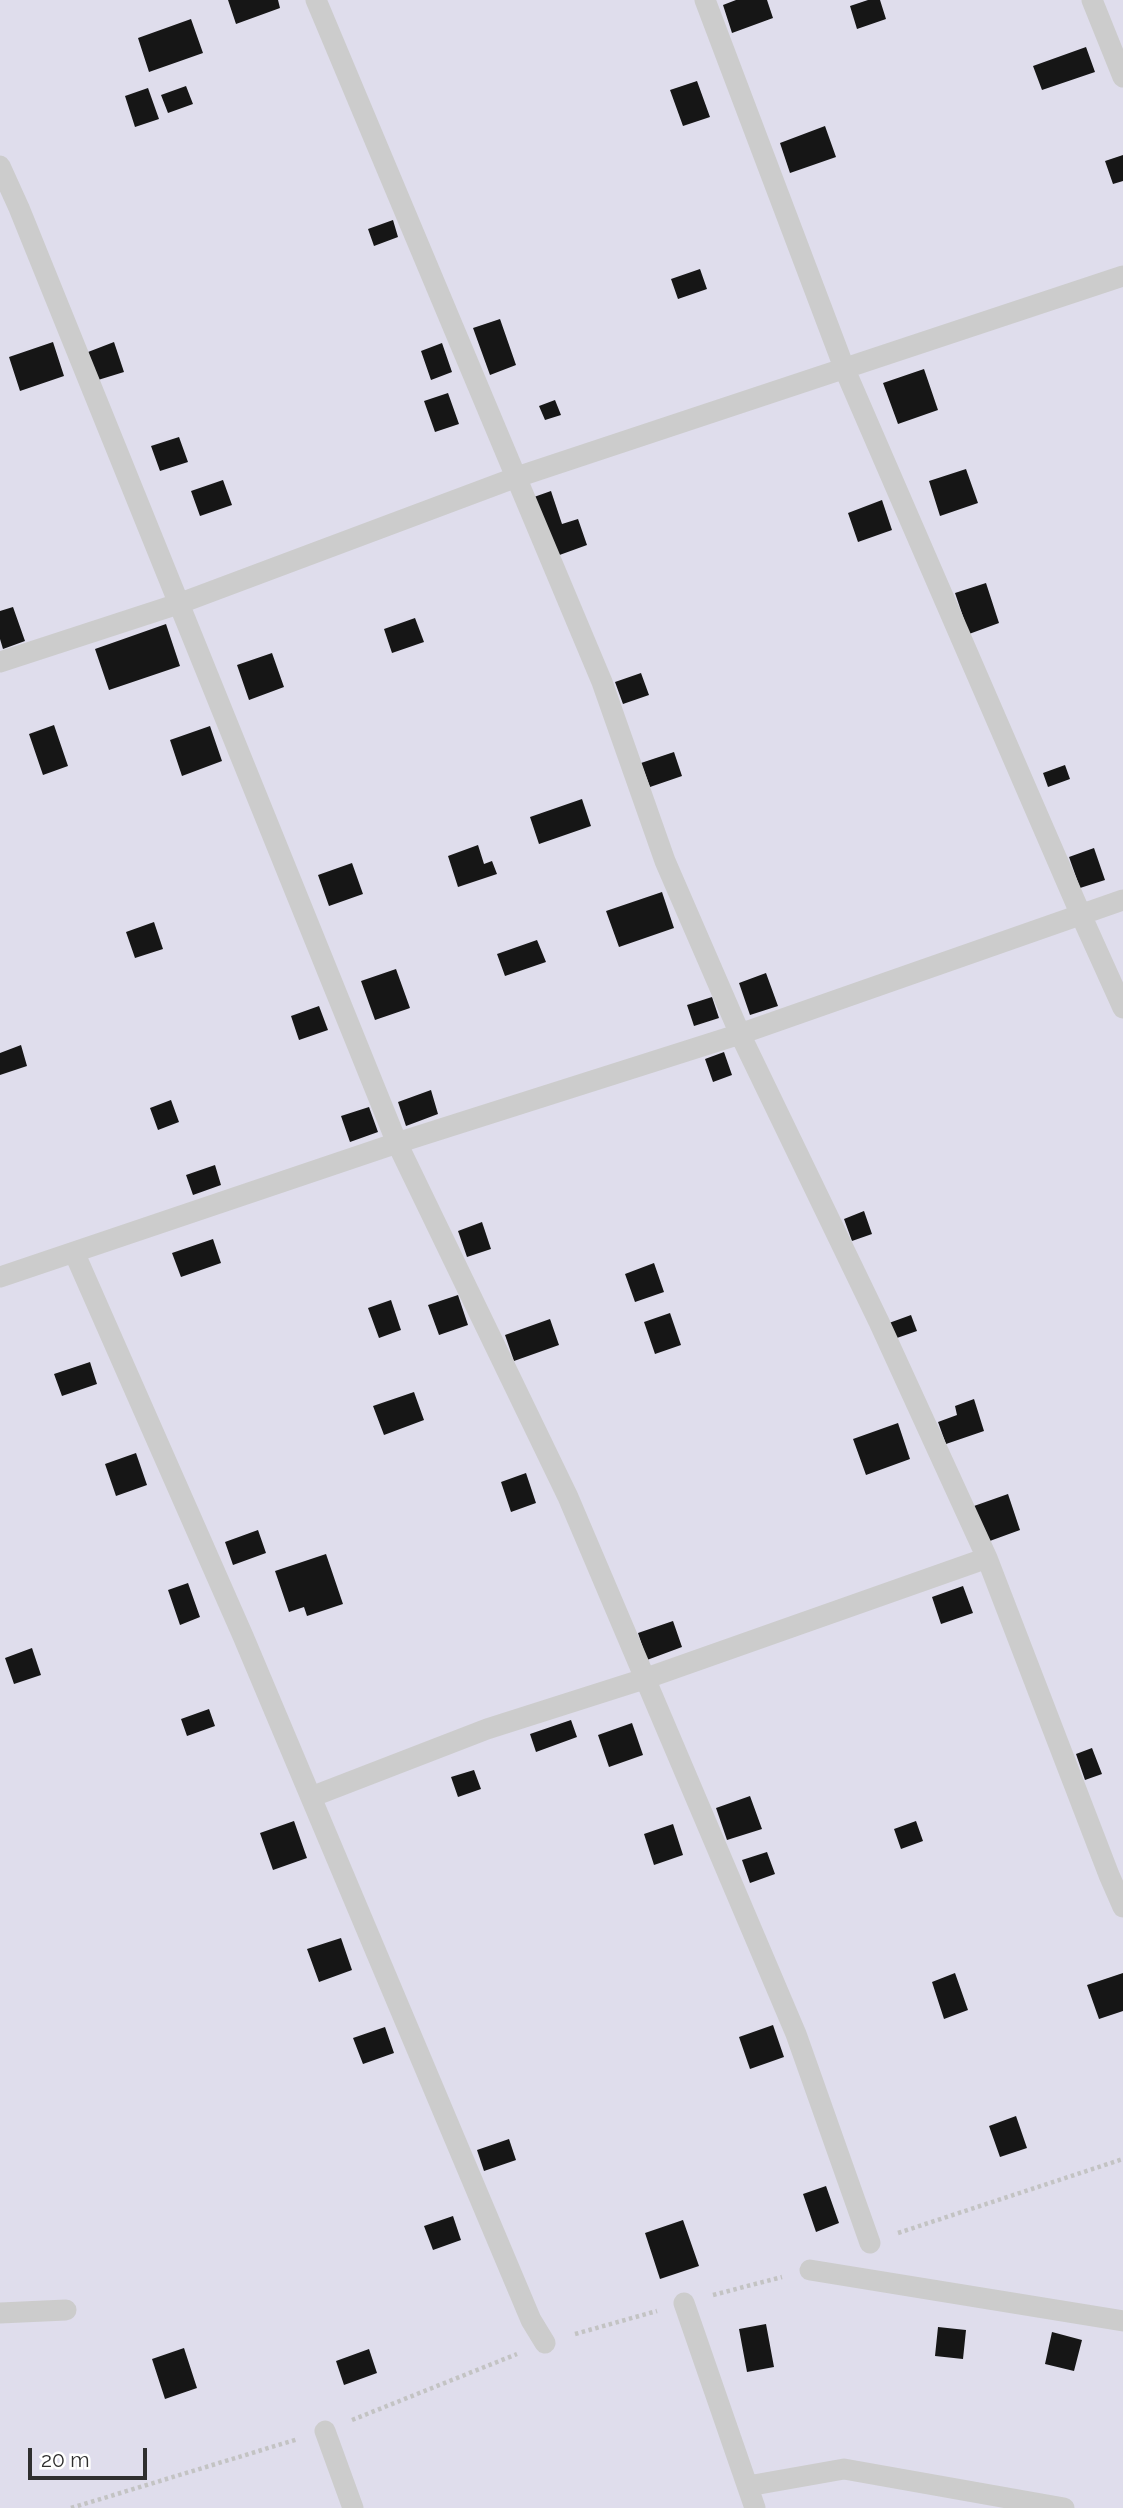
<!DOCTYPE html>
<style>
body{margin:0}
#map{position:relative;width:1123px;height:2508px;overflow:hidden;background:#fff;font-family:Raleway,sans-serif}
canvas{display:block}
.scale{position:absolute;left:28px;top:2448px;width:119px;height:32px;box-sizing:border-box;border:4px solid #2f2f2f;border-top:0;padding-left:9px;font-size:21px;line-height:24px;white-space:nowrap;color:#2f2f2f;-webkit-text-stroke:5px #fff;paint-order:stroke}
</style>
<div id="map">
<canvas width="1123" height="2508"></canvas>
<div class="scale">20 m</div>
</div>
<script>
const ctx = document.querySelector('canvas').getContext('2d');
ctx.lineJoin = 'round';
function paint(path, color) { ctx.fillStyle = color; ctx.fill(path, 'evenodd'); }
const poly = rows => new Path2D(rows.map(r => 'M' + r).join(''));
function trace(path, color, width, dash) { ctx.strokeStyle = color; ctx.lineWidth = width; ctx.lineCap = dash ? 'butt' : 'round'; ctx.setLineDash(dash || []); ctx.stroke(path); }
paint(poly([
 [0,0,1123,0,1123,2508,0,2508]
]), '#dfddec');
paint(poly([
 [228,0,278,0,280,8,236,24],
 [736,0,767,0,773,18,732,33,723,5],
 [868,0,880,0,886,19,857,29,850,6],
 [191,19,203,53,149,72,138,38],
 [1086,47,1095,72,1042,90,1033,66],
 [697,81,710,117,683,126,670,90],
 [186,86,193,104,168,113,161,95],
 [148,88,159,119,135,127,125,96],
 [825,126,836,157,790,173,780,143],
 [1123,155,1123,181,1113,184,1105,161],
 [393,220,398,237,374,246,368,229],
 [700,269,707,289,678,299,671,279],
 [500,319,516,365,490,375,473,328],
 [53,342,64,376,20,391,9,357],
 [114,342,124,372,98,380,88,352],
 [442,343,452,372,431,380,421,351],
 [924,369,938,410,898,424,883,383],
 [448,393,459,424,435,432,424,401],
 [555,400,561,415,545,420,539,406],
 [179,437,188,462,160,471,151,446],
 [966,469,978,503,940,516,929,481],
 [223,480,232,505,200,516,191,491],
 [551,491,562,524,578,519,587,545,554,557,534,497],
 [882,500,892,530,858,542,848,513],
 [986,583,999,623,969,634,955,593],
 [13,607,25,641,3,649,0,639,0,611],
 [415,618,424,642,392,653,384,629],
 [166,624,180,666,109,690,95,649],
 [272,653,284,687,249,700,237,665],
 [641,673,649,695,623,704,615,682],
 [54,725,68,766,43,775,29,734],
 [210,726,222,761,182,776,170,740],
 [674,752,682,776,650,787,641,763],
 [1065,765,1070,779,1048,787,1043,773],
 [582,799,591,826,539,844,530,817],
 [478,845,484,864,492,861,497,874,458,887,448,856],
 [1094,848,1105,880,1080,888,1069,857],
 [352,863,363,894,329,906,318,875],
 [662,892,674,928,619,947,606,911],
 [154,922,163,949,135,958,126,932],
 [537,940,546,962,505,976,497,954],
 [396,969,410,1008,375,1020,361,981],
 [766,973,778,1006,750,1015,739,983],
 [712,997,719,1018,694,1026,687,1005],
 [319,1006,328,1030,299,1040,291,1016],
 [21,1045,27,1066,0,1075,0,1053],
 [724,1052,732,1075,713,1082,705,1059],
 [431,1090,438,1114,406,1126,398,1102],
 [171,1100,179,1122,158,1130,150,1108],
 [369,1107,378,1132,350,1142,341,1116],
 [215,1165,221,1185,193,1195,186,1175],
 [864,1211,872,1234,852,1241,844,1219],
 [482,1222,491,1249,467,1257,458,1231],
 [213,1239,221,1263,181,1277,172,1253],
 [654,1263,664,1292,635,1302,625,1274],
 [458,1295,468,1325,439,1335,428,1305],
 [391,1300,401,1330,379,1338,368,1308],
 [670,1313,681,1345,655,1354,644,1322],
 [911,1315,917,1331,894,1339,889,1323],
 [550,1319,559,1345,514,1361,505,1335],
 [90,1362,97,1384,62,1396,54,1374],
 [414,1392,424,1420,384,1435,373,1406],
 [974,1399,984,1431,946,1444,938,1422,957,1415,955,1406],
 [898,1423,910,1459,866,1475,853,1439],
 [136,1453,147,1485,116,1496,105,1464],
 [526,1473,536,1503,511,1512,501,1482],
 [1008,1494,1020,1530,987,1542,974,1506],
 [258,1530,266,1553,233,1565,225,1542],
 [326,1554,343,1604,307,1616,304,1607,289,1612,275,1571],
 [188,1583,200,1617,180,1625,168,1590],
 [963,1586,973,1613,941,1624,932,1597],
 [673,1621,682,1647,647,1660,638,1633],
 [32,1648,41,1675,14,1684,5,1658],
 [209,1709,215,1726,187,1736,181,1719],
 [571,1720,577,1737,536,1752,530,1734],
 [632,1723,643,1755,609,1767,598,1735],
 [1092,1748,1102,1774,1085,1780,1076,1754],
 [474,1770,481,1789,458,1797,451,1777],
 [750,1796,762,1829,727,1840,716,1808],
 [294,1821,307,1858,273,1870,260,1833],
 [916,1821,923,1841,901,1849,894,1829],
 [673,1824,683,1855,654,1865,644,1834],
 [767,1852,775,1874,750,1883,742,1860],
 [341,1938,352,1970,319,1982,307,1949],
 [955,1973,968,2010,944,2019,932,1982],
 [1123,1973,1123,2011,1099,2019,1087,1985],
 [773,2025,784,2057,750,2069,739,2037],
 [385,2027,394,2053,363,2064,353,2038],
 [1016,2116,1027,2148,1000,2157,989,2126],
 [509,2139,516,2160,484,2171,477,2150],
 [826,2186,839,2223,816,2232,803,2194],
 [453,2216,461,2240,433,2250,424,2226],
 [683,2220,699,2266,660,2279,645,2233],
 [766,2324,774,2367,747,2372,739,2329],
 [938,2327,966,2330,963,2359,935,2356],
 [1052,2332,1082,2340,1074,2371,1045,2364],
 [184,2348,197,2388,165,2399,152,2359],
 [369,2349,377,2373,344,2385,336,2361]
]), '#161616');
trace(poly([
 [898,2233,1123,2159],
 [713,2295,782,2277],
 [575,2334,657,2311],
 [352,2420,517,2354],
 [71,2508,298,2439]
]), '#c3c3c3', 4.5, [3.5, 3.5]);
trace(poly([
 [316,0,602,682,665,861,740,1034,879,1322,987,1558,1109,1875,1123,1907],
 [705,0,845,370,1081,915,1123,1008],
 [1092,0,1123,77],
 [0,166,19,208,397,1143,568,1497,796,2034,870,2243],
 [0,662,178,604,517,477,1123,276],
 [74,1252,243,1636,531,2320,545,2343],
 [0,1277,397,1143,740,1034,1123,900],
 [311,1797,487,1729,644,1679,987,1558],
 [810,2270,1123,2321],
 [684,2303,755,2508],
 [0,2313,66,2310],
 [325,2431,353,2508],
 [748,2486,844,2469,1064,2508]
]), '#ccc', 21);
</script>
